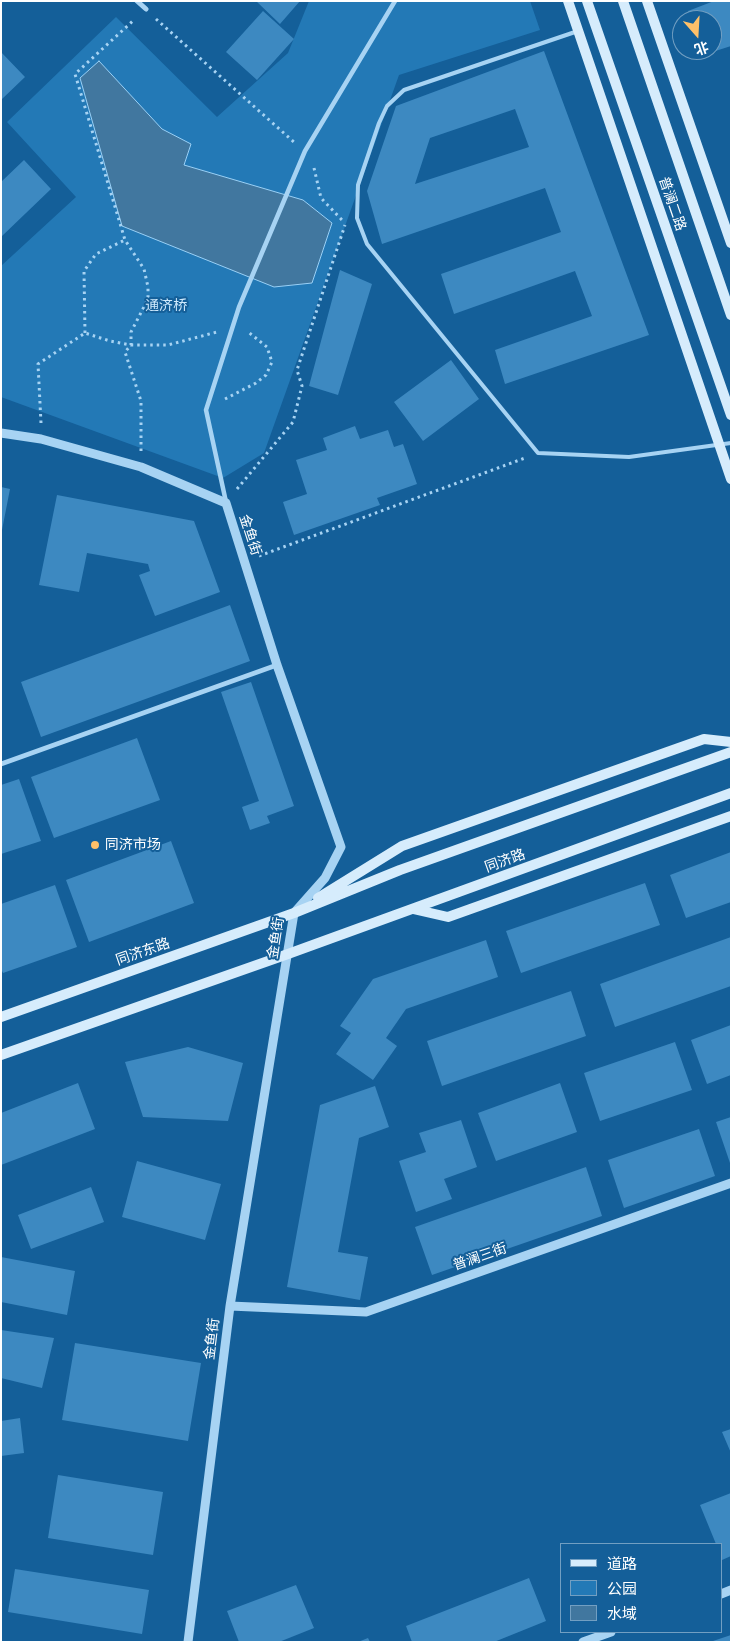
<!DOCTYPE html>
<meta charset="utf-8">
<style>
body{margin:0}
#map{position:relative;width:732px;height:1643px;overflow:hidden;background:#145f99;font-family:Montserrat,"Noto Sans SC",sans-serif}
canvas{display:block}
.frame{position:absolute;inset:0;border:2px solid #fff;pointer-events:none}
.legend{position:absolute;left:560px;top:1543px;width:162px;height:90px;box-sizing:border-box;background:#145f99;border:1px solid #729fc2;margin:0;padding:6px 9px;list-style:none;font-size:15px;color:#fff}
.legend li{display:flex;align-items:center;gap:10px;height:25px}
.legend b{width:25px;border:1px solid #729fc2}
.north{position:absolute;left:672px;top:10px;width:50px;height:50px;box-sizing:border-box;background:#145f99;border:1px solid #729fc2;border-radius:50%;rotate:161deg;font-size:14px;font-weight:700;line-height:20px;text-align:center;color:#fff}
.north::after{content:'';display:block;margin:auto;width:18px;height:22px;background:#ffc069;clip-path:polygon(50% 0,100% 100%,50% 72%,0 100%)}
</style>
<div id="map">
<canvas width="732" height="1643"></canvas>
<div class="frame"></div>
<ul class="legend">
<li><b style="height:6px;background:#d6ecfc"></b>道路</li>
<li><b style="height:14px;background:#2379b6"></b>公园</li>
<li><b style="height:14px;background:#41779f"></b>水域</li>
</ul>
<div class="north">北</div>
</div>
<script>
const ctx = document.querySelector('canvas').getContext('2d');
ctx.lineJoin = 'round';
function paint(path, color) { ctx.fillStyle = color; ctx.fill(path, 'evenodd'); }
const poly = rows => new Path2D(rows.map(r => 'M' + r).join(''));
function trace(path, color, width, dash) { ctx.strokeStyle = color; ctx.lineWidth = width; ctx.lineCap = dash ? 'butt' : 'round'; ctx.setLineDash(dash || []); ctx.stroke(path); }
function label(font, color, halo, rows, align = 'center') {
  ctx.font = font + ' Montserrat,"Noto Sans SC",sans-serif'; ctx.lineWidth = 4; ctx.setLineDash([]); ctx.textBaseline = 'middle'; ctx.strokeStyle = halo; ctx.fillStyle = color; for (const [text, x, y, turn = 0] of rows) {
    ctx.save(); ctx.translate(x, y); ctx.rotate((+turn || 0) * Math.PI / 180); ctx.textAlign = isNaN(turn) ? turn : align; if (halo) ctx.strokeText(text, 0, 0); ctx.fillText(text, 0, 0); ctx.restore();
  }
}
paint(poly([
 [309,1,530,1,540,30,399,75,264,453,223,478,1,397,1,266,76,197,7,122,116,17,217,117,288,53]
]), '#2379b6');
const water = poly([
 [99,61,162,129,191,144,184,165,303,200,332,223,312,283,274,287,122,226,80,78,99,61]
]);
paint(water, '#41779f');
trace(water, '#99d0f6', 1);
paint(poly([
 [256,1,300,1,280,24],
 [714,1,731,1,731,46,703,55,701,50,712,50,712,20,691,20,688,11],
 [263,11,294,39,257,80,226,52],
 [544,51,649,335,505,384,495,350,592,316,575,271,454,314,441,274,561,232,545,188,382,244,367,191,396,106],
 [515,109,529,147,415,184,430,138],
 [1,52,25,77,1,100],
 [24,160,51,189,1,237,1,182],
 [340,270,372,284,338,395,309,386],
 [451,360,479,399,423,441,394,402],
 [355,426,360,439,388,430,394,447,403,444,417,484,377,498,380,505,294,535,283,502,307,494,296,460,327,450,323,438],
 [1,487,10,489,2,530,1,530],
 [57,495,194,521,220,592,155,616,139,575,150,571,148,564,87,553,79,592,39,585],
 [230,605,250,661,41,737,21,682],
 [251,682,294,806,267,816,270,823,250,830,242,807,259,801,221,692],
 [137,738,160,800,54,838,31,777],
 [19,779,41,841,1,854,1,785],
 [171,841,194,903,89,942,66,880],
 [731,852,731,902,686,918,670,875],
 [645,883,660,925,521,973,506,931],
 [55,885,77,947,3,973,1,969,1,904],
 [731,937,731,986,615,1027,600,984],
 [486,940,498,977,406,1009,386,1038,397,1046,373,1080,336,1054,351,1033,340,1026,373,979],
 [571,991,586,1036,442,1086,427,1041],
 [731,1025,731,1075,707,1084,691,1040],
 [675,1042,692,1090,600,1121,584,1073],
 [188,1047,243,1063,228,1121,143,1117,125,1062],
 [78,1083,95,1129,1,1165,1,1113],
 [560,1083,577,1132,496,1161,478,1113],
 [375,1086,389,1127,359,1138,338,1252,368,1257,360,1300,287,1287,320,1105],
 [731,1117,731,1163,730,1163,716,1122],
 [461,1120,477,1167,444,1179,452,1199,416,1212,399,1161,426,1152,419,1133],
 [699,1129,715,1176,624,1208,608,1160],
 [137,1161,221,1184,205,1240,122,1217],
 [586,1167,602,1216,432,1275,415,1227],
 [91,1187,104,1222,31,1249,18,1215],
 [1,1257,75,1271,67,1315,1,1302],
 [1,1330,54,1338,42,1388,1,1378],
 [75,1343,201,1363,188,1441,62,1420],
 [20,1418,24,1453,1,1456,1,1421],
 [731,1429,731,1453,722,1432],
 [58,1475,163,1492,153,1555,48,1538],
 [731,1493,731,1556,722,1560,721,1544,716,1544,700,1505],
 [15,1569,149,1590,142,1634,8,1612],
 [529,1578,546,1621,494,1642,412,1642,406,1626],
 [296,1585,314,1628,279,1642,239,1642,227,1611],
 [731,1635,731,1642,713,1642,713,1641],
 [368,1638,370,1642,358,1642]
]), '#3d89c1');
trace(poly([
 [156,19,295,143],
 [314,168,321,198,342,220],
 [85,333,84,271,96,254,125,240],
 [225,399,256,383,266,375,272,362,267,347,247,331],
 [41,423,38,364,85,333,110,341,131,345,131,332,148,299,148,287,144,269,125,240,75,74,135,19],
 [141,451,141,401,125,352,131,345,168,345,217,332],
 [237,489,293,422,302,386,297,370,345,225],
 [259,556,525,458]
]), '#a7d3f3', 3, [2.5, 4]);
trace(poly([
 [578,31,404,90,387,106,379,123,358,185,357,218,367,244,538,453,629,457,731,443]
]), '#a7d3f3', 4);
trace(poly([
 [226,502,206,410,239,307,305,151,395,1]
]), '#a7d3f3', 4.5);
trace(poly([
 [137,1,146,9],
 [1,764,277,665]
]), '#a7d3f3', 5);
trace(poly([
 [1,433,41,439,141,467,226,503,277,665,341,847,325,878,294,913,230,1306,188,1642],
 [230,1306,366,1312,731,1183],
 [721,1594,731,1590],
 [583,1642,611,1632]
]), '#a7d3f3', 9);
trace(poly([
 [568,1,731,479],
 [587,1,731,415],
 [623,1,731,315],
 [647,1,731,243],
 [318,898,402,846,704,739,731,742],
 [413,909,448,917,731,816],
 [1,1017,294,913,400,870,731,752],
 [1,1055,288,954,731,793]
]), '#d6ecfc', 10);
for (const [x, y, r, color] of [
 [95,845,5,"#ffc069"]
]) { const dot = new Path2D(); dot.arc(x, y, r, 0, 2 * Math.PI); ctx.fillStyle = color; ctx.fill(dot); trace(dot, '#145f99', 2); }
label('14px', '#fff', '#145f99', [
 ["普澜二路",672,204,71],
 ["金鱼街",250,535,72],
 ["同济路",505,861,-20],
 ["金鱼街",276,938,-81],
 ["同济东路",143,952,-19],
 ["普澜三街",480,1257,-19],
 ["金鱼街",212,1339,-83]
]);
label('14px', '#cfeafd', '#145f99', [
 ["通济桥",166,306]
]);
label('14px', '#fff', '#145f99', [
 ["同济市场",105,845]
], 'left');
</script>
